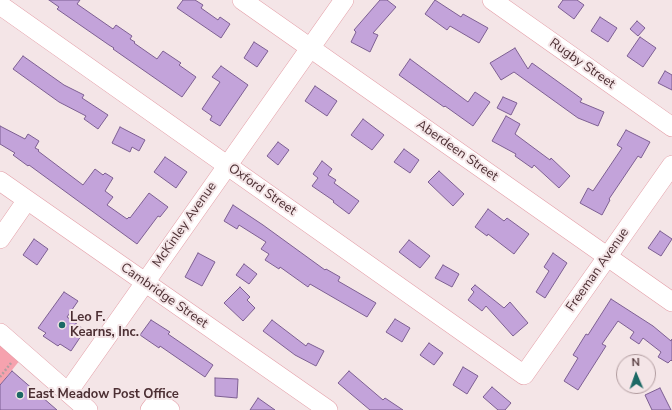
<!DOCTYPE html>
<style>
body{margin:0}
#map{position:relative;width:672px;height:410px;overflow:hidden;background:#f4e5e7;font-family:"Nunito Sans",sans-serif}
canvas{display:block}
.north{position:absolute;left:616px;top:354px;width:40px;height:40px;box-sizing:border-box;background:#f4e5e7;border:1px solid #b19c9f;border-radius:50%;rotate:358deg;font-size:11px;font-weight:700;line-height:16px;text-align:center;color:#4c2f33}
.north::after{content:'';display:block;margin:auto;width:14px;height:18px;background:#1c6965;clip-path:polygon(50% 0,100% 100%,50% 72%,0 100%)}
</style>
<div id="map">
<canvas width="672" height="410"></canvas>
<div class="north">N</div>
</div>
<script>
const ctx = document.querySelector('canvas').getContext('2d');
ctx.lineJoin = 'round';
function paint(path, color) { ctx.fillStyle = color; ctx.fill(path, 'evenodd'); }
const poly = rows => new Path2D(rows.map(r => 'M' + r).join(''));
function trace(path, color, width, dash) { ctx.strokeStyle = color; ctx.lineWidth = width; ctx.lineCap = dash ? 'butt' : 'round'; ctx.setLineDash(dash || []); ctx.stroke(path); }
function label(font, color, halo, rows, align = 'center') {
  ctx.font = font + ' "Nunito Sans",sans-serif'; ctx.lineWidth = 4; ctx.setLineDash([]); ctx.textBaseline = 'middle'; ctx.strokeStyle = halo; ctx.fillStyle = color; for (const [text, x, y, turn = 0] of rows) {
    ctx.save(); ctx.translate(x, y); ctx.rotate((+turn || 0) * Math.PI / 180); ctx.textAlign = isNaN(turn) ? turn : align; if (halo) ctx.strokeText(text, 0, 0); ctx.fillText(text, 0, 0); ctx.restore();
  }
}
paint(poly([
 [0,333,24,355,0,385]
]), '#f6a2ae');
const building = poly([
 [49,0,80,0,77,4,113,29,116,25,132,36,130,39,135,42,134,43,157,59,163,51,181,63,179,65,196,77,182,97,113,49,114,48,109,45,57,9,59,7,49,0],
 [183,0,195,0,203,5,201,8,218,20,220,17,230,24,221,38,177,8,183,0],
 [380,0,387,0,396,7,373,33,378,35,370,52,351,42,356,32,354,30,380,0],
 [435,0,461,17,463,14,488,28,479,43,450,26,447,30,425,14,435,0],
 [563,0,577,0,584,5,574,19,558,7,563,0],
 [600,17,617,28,608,42,591,31,600,17],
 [637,21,645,28,638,36,630,29,637,21],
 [640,37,656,48,643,67,627,56,640,37],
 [254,42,268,51,257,67,244,58,254,42],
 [515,48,528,69,532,63,582,99,580,102,604,112,598,126,578,118,514,72,501,80,490,63,515,48],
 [23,56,64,85,84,95,82,98,108,115,98,129,84,119,86,116,59,102,13,69,23,56],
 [410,59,468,102,475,92,490,102,473,126,445,106,444,107,399,75,410,59],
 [221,66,248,85,220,126,210,120,212,116,202,109,220,82,212,77,221,66],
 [665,71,672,75,672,90,658,83,665,71],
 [315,86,337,101,327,116,305,101,315,86],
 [503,97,517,103,511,115,497,108,503,97],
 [506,116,520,124,515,134,550,160,551,158,570,176,559,188,534,165,532,168,515,156,516,154,492,141,506,116],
 [363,119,384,135,372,150,351,135,363,119],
 [0,126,25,139,28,134,39,141,35,148,39,150,38,151,83,185,95,169,103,175,105,173,113,178,105,191,113,197,107,205,127,219,129,217,130,218,149,193,168,207,160,217,158,216,137,244,29,165,28,166,13,155,15,153,0,144,0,126],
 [120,127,145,140,139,151,132,147,130,152,112,143,120,127],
 [626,130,650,142,641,158,638,156,609,199,610,200,602,215,580,203,588,188,593,191,622,148,617,145,626,130],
 [278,142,289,150,278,165,267,156,278,142],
 [404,149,419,160,410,173,394,162,404,149],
 [165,157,187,172,176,188,154,172,165,157],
 [322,161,332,169,328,175,336,180,334,183,359,201,349,214,333,202,334,201,312,186,318,178,313,174,322,161],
 [439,171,464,194,453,206,428,182,439,171],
 [233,205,263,225,325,270,326,269,340,277,338,281,376,303,367,317,310,284,308,287,280,267,279,269,265,260,269,254,261,249,266,242,239,225,237,229,224,221,233,205],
 [488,209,504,221,507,218,529,234,514,254,488,234,487,236,475,227,488,209],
 [660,231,672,239,661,256,648,248,660,231],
 [34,239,48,249,37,265,23,255,34,239],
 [409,240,430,256,420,268,399,252,409,240],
 [198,253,215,262,202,286,185,277,198,253],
 [553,253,567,263,545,298,536,292,549,271,544,267,553,253],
 [244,264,257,274,249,284,236,275,244,264],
 [443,265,459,274,452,287,435,278,443,265],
 [475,285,504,308,510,302,528,323,513,336,486,306,482,311,468,300,474,292,471,289,475,285],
 [240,287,250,297,247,300,255,308,243,321,224,303,240,287],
 [64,292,78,301,67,317,85,330,71,351,60,344,58,346,43,336,46,333,38,328,64,292],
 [611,299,653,326,671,341,672,339,672,361,671,360,668,363,658,357,661,352,643,338,639,344,630,338,634,332,618,321,602,344,606,346,578,390,564,381,578,358,573,355,586,334,588,335,611,299],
 [395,319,410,328,402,342,386,332,395,319],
 [151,320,170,332,168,334,213,365,205,377,160,346,159,348,140,335,151,320],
 [272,320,306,346,308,343,324,351,316,366,295,355,263,331,272,320],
 [429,343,443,353,434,365,420,355,429,343],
 [463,367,478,376,467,394,453,385,463,367],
 [12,371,57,410,0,410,0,385,12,371],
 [349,371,383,400,385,398,403,410,370,410,338,383,349,371],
 [215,378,238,379,237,398,215,396,215,378],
 [492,387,511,403,505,410,498,410,483,397,492,387],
 [660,388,671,410,652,410,645,395,660,388],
 [258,398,275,410,250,410,258,398]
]);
paint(building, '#c3a3da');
trace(building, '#7d5f92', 1);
const minor = poly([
 [242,0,672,302],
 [492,0,672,127],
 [0,5,524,375,672,165],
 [0,181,328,410],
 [0,239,27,200],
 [0,333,88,410],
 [68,392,344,0],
 [150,410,157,401,170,410]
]);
trace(minor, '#e49ea7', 20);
trace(poly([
 [0,377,11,363]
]), '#b29ea1', 2.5, [2, 2]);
trace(minor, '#fff', 19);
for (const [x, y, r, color] of [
 [62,325,4,"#1c6965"],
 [20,395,4,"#1c6965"]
]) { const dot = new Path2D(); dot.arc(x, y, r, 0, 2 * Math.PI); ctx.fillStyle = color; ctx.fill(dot); trace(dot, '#f4e5e7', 1.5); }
label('13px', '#4c2f33', '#f4e5e7', [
 ["Rugby Street",582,64,35],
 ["Aberdeen Street",457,151,35],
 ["Oxford Street",262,190,35],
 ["McKinley Avenue",185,225,-55],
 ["Freeman Avenue",598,270,-55],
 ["Cambridge Street",164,296,35]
]);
label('bold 13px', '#4c2f33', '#f4e5e7', [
 ["Leo F.",70,318],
 ["Kearns, Inc.",70,333],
 ["East Meadow Post Office",28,395]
], 'left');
</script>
